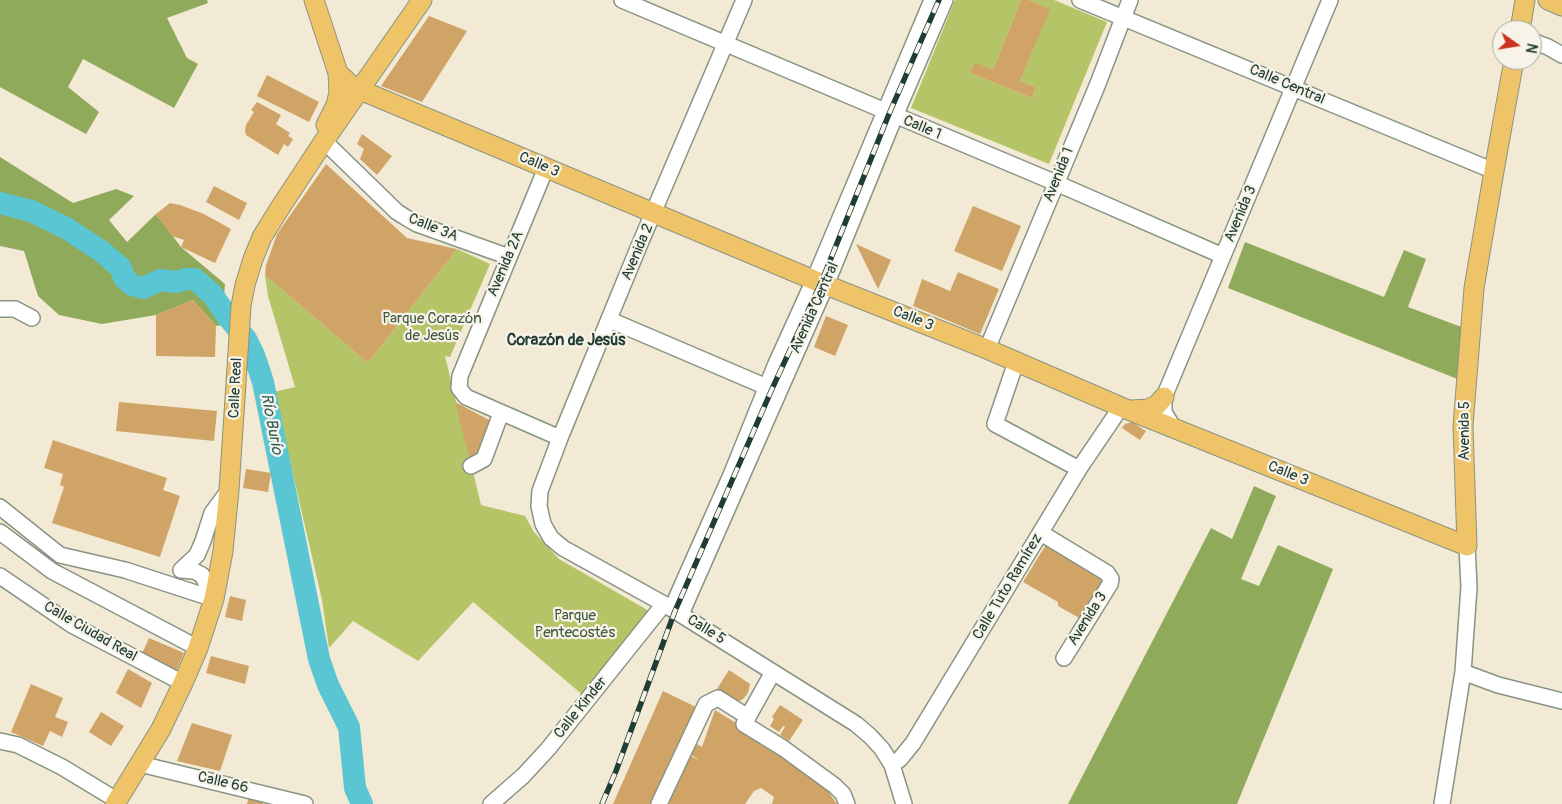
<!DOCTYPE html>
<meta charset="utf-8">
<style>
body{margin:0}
#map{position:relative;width:1562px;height:804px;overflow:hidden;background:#f2ead4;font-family:Pangolin,sans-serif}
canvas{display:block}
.north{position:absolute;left:1492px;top:20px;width:50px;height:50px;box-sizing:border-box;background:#f7f3e8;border:1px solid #a1aaa0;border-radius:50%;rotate:103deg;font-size:14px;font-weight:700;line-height:20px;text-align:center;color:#1f3d34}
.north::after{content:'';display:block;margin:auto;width:18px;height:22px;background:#c8321e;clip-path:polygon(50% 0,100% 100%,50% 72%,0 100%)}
</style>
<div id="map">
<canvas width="1562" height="804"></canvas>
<div class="north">N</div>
</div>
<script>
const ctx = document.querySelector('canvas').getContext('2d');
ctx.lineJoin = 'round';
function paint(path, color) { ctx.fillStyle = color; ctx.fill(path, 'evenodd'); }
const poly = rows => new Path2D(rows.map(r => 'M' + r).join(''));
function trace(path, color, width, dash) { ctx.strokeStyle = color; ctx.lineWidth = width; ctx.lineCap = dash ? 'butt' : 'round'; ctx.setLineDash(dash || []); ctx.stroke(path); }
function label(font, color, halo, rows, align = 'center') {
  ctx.font = font + ' Pangolin,sans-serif'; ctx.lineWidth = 4.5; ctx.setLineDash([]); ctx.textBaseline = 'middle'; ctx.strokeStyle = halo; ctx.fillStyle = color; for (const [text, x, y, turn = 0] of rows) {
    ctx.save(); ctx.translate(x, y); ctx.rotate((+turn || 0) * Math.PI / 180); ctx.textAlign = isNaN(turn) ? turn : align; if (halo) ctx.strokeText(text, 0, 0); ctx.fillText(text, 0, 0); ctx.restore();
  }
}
paint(poly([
 [955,0,1021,0,993,70,975,63,970,73,1032,98,1036,87,1020,81,1049,9,1029,0,1054,0,1107,22,1049,164,911,108],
 [457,249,490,264,450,357,445,356,481,505,525,516,534,532,559,559,656,615,584,696,473,602,418,661,353,621,329,648,322,600,274,392,295,387,268,296,265,275,368,363]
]), '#b5c466');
paint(poly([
 [0,0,207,0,208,3,167,18,187,58,198,64,174,108,83,59,68,87,99,112,86,134,0,87],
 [0,157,73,203,116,189,134,196,109,220,127,242,156,214,181,247,225,284,222,325,216,326,193,300,156,315,102,324,59,315,38,296,24,251,0,246],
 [1245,242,1384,297,1404,250,1426,259,1408,307,1464,328,1460,380,1228,288],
 [1254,486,1276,496,1241,579,1259,586,1278,545,1333,569,1237,804,1068,804,1211,528,1232,539]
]), '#90aa5b');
trace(poly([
 [0,203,31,211,66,228,101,251,121,268,124,278,132,285,143,288,160,280,176,282,186,279,195,279,213,295,227,316,246,339,254,355,263,382,319,659,328,685,349,727,355,788,362,804]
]), '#5ac6d3', 22);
paint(poly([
 [1021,0,1029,0,1050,9,1020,81,1036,87,1032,98,970,73,975,62,993,70],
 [429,16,467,31,422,102,381,86],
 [267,75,319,102,309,122,257,96],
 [257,102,281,115,276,124,290,133,288,136,293,139,288,147,284,144,278,155,246,135,245,131,246,125,254,112,251,110],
 [362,134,392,156,377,175,360,159,364,149,357,144],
 [326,164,407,238,457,249,368,363,265,275,266,265,277,234],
 [214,186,247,203,239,220,206,202],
 [170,203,180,205,204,214,231,229,215,263,181,247,184,240,172,236,156,214],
 [973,206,1021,226,1002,271,954,251],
 [856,244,891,260,878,289],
 [958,272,999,289,980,334,913,306,922,279,950,291],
 [193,300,216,326,215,357,156,356,156,315],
 [826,316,848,325,835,356,814,347],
 [119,402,217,411,214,441,116,431],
 [455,402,495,423,482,456,470,461],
 [1132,422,1146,431,1140,440,1122,428,1125,424],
 [53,440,167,478,163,490,180,496,160,557,52,523,64,487,60,485,63,474,44,468],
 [246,469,271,473,268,492,243,488],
 [1047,543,1106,580,1081,619,1058,606,1058,602,1023,582],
 [230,596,246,600,242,621,225,617],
 [149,638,184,653,176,671,141,656],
 [211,656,249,666,245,684,206,673],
 [128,669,152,683,141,708,116,693],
 [729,670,750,684,748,693,743,699,737,702,717,689],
 [31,684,63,698,55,717,68,722,62,737,50,731,43,746,11,732],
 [663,691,698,708,656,804,613,804],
 [780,705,803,720,789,741,780,735,785,727,783,726,779,732,770,726,774,719,772,717],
 [715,710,757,736,825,787,837,804,772,804,774,797,761,788,754,791,745,804,665,804,689,755,700,761,690,754,695,743,702,747],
 [101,712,124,726,111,746,89,732],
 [192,723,232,735,220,771,177,761],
 [249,797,264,800,263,804,247,804]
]), '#d0a366');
const minor = poly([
 [622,0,1056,183,1223,256],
 [744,0,639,246,560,438,540,491,539,506,543,524,551,538,563,548,664,604,856,724,870,736,882,749,892,765,904,804],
 [1080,0,1494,171],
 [1532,41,1548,47,1562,55],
 [324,141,397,212,405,217,417,224,509,257],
 [546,168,460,376,459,388,466,397,560,438],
 [0,309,15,309,32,318],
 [610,320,776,391],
 [987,349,1097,86,1130,0],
 [1016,362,995,424,1079,469],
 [1173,427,1164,412,1164,397,1330,0],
 [471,466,484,459,501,413],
 [0,507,60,555,125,570,214,599],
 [0,532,52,571,198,648],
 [1041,533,1107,573,1111,579,1110,584,1064,658],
 [181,570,197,555,203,541,212,513,229,490],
 [181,570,194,571,202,575,214,599],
 [0,576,72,625,183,683],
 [672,608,731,475,775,366,814,280,932,0],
 [681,614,826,285,895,116,945,0],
 [773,672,744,724,783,748,835,786,843,794,847,804],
 [1463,672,1498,685,1562,701],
 [0,741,18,745,62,767,118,801],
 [140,764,305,804],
 [892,765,900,759,913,743,1079,469,1121,407],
 [491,804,523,776,548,749,664,604],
 [659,804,706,704,718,698,748,717],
 [1442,804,1463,672,1469,587,1467,546]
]);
const major = poly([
 [314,0,338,73,353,87,821,283,987,349,1121,407,1467,546,1463,426,1474,288,1494,171,1514,60],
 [1548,0,1562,6],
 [1520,30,1525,0],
 [326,125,336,105,339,92,338,73],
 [1132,410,1148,409,1157,405,1164,397],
 [115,804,161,729,183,683,198,648,214,599,223,551,229,490,241,306,245,285,253,259,262,237,278,211,324,141,422,0]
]);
trace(minor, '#889484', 18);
trace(major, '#889484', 21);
trace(minor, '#fff', 15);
trace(major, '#efc469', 19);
const rail = poly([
 [602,804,616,771,675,611,772,389,821,283,889,114,939,0]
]);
trace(rail, '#1f3d34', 5.5);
trace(rail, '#f7f3e8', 4, [11]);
label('15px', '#1f3d34', '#f7f3e8', [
 ["Calle Central",1287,85,23],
 ["Calle 1",922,128,23],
 ["Calle 3",539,165,23],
 ["Avenida 1",1059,175,-68],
 ["Avenida 3",1241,214,-67],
 ["Calle 3A",433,228,22],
 ["Avenida 2",638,252,-67],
 ["Avenida 2A",506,264,-67],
 ["Avenida Central",815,308,-66],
 ["Calle 3",913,319,22],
 ["Calle Real",236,388,-87],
 ["Avenida 5",1465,431,-90],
 ["Calle 3",1288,474,22],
 ["Calle Tuto Ramírez",1008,587,-59],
 ["Avenida 3",1088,619,-58],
 ["Calle 5",706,630,32],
 ["Calle Ciudad Real",90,632,30],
 ["Calle Kinder",581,708,-51],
 ["Calle 66",223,783,13]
]);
label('15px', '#3d583e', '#f7f3e8', [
 ["Parque Corazón",432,319],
 ["de Jesús",432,336],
 ["Parque",575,616],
 ["Pentecostés",575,633]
]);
label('bold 16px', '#1f3d34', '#f7f3e8', [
 ["Corazón de Jesús",566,341]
]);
label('italic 16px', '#2e5f5c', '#f7f3e8', [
 ["Río Burío",271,424,79]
]);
</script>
